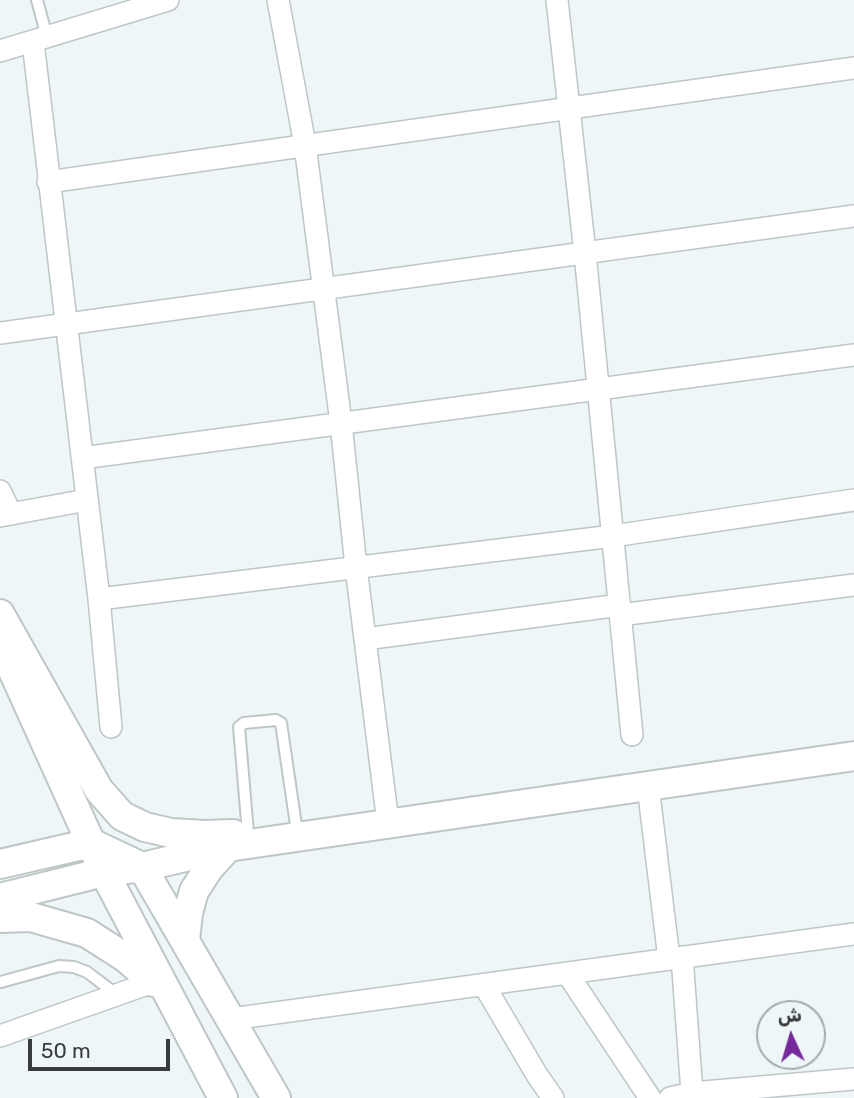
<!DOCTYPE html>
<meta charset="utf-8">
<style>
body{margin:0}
#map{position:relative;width:854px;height:1098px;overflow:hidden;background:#eef6f8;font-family:Rubik,"Noto Sans Arabic",sans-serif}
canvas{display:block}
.north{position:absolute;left:756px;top:1000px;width:70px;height:70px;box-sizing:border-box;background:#eef6f8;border:2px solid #a5abac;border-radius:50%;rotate:356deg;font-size:19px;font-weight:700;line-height:28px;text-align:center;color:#373b3b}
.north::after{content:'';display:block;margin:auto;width:24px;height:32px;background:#76299b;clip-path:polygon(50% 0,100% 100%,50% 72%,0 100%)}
.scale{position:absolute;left:28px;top:1039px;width:142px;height:32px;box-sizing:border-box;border:4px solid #373b3b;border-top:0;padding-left:9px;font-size:21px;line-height:24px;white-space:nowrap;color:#373b3b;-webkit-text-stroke:5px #eef6f8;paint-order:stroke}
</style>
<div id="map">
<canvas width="854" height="1098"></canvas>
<div class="north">ش</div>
<div class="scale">50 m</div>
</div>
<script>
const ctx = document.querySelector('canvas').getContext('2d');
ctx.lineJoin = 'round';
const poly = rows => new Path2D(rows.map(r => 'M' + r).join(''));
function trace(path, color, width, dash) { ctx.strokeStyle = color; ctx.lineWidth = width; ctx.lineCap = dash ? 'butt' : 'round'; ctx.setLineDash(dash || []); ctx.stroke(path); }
const service = poly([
 [37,0,47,37],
 [248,833,239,727,244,723,276,720,281,723,297,832],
 [1,982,59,966,74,967,87,972,116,994]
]);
const minor = poly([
 [278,0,305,145,341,423,356,567,388,823],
 [557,0,585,253,632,735],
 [33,42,99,599,111,727],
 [0,51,168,0],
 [48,182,854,68],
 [0,333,854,216],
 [82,458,854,355],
 [0,491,11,514],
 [0,516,87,500],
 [99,599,613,536,854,500],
 [620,615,854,585],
 [365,639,620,605],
 [648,786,669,959],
 [682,957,692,1093],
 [567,973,650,1098],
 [484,985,537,1075,553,1098],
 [231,1019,854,934],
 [0,1036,153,982],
 [670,1098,692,1093,854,1079]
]);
const tertiary = poly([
 [0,614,99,790,122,816,145,827,171,833,205,835,233,834],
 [0,642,104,872,223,1098],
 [0,864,91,843,142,867,276,1098],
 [0,898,104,872,142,867,228,847,854,756],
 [0,918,31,917,87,933,126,958,154,982],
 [185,940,188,913,194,891,209,868,228,847]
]);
trace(service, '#bec6c7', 14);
trace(minor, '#bec6c7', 24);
trace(tertiary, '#bec6c7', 32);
trace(service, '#fff', 10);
trace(minor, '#fff', 21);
trace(tertiary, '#fff', 28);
</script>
